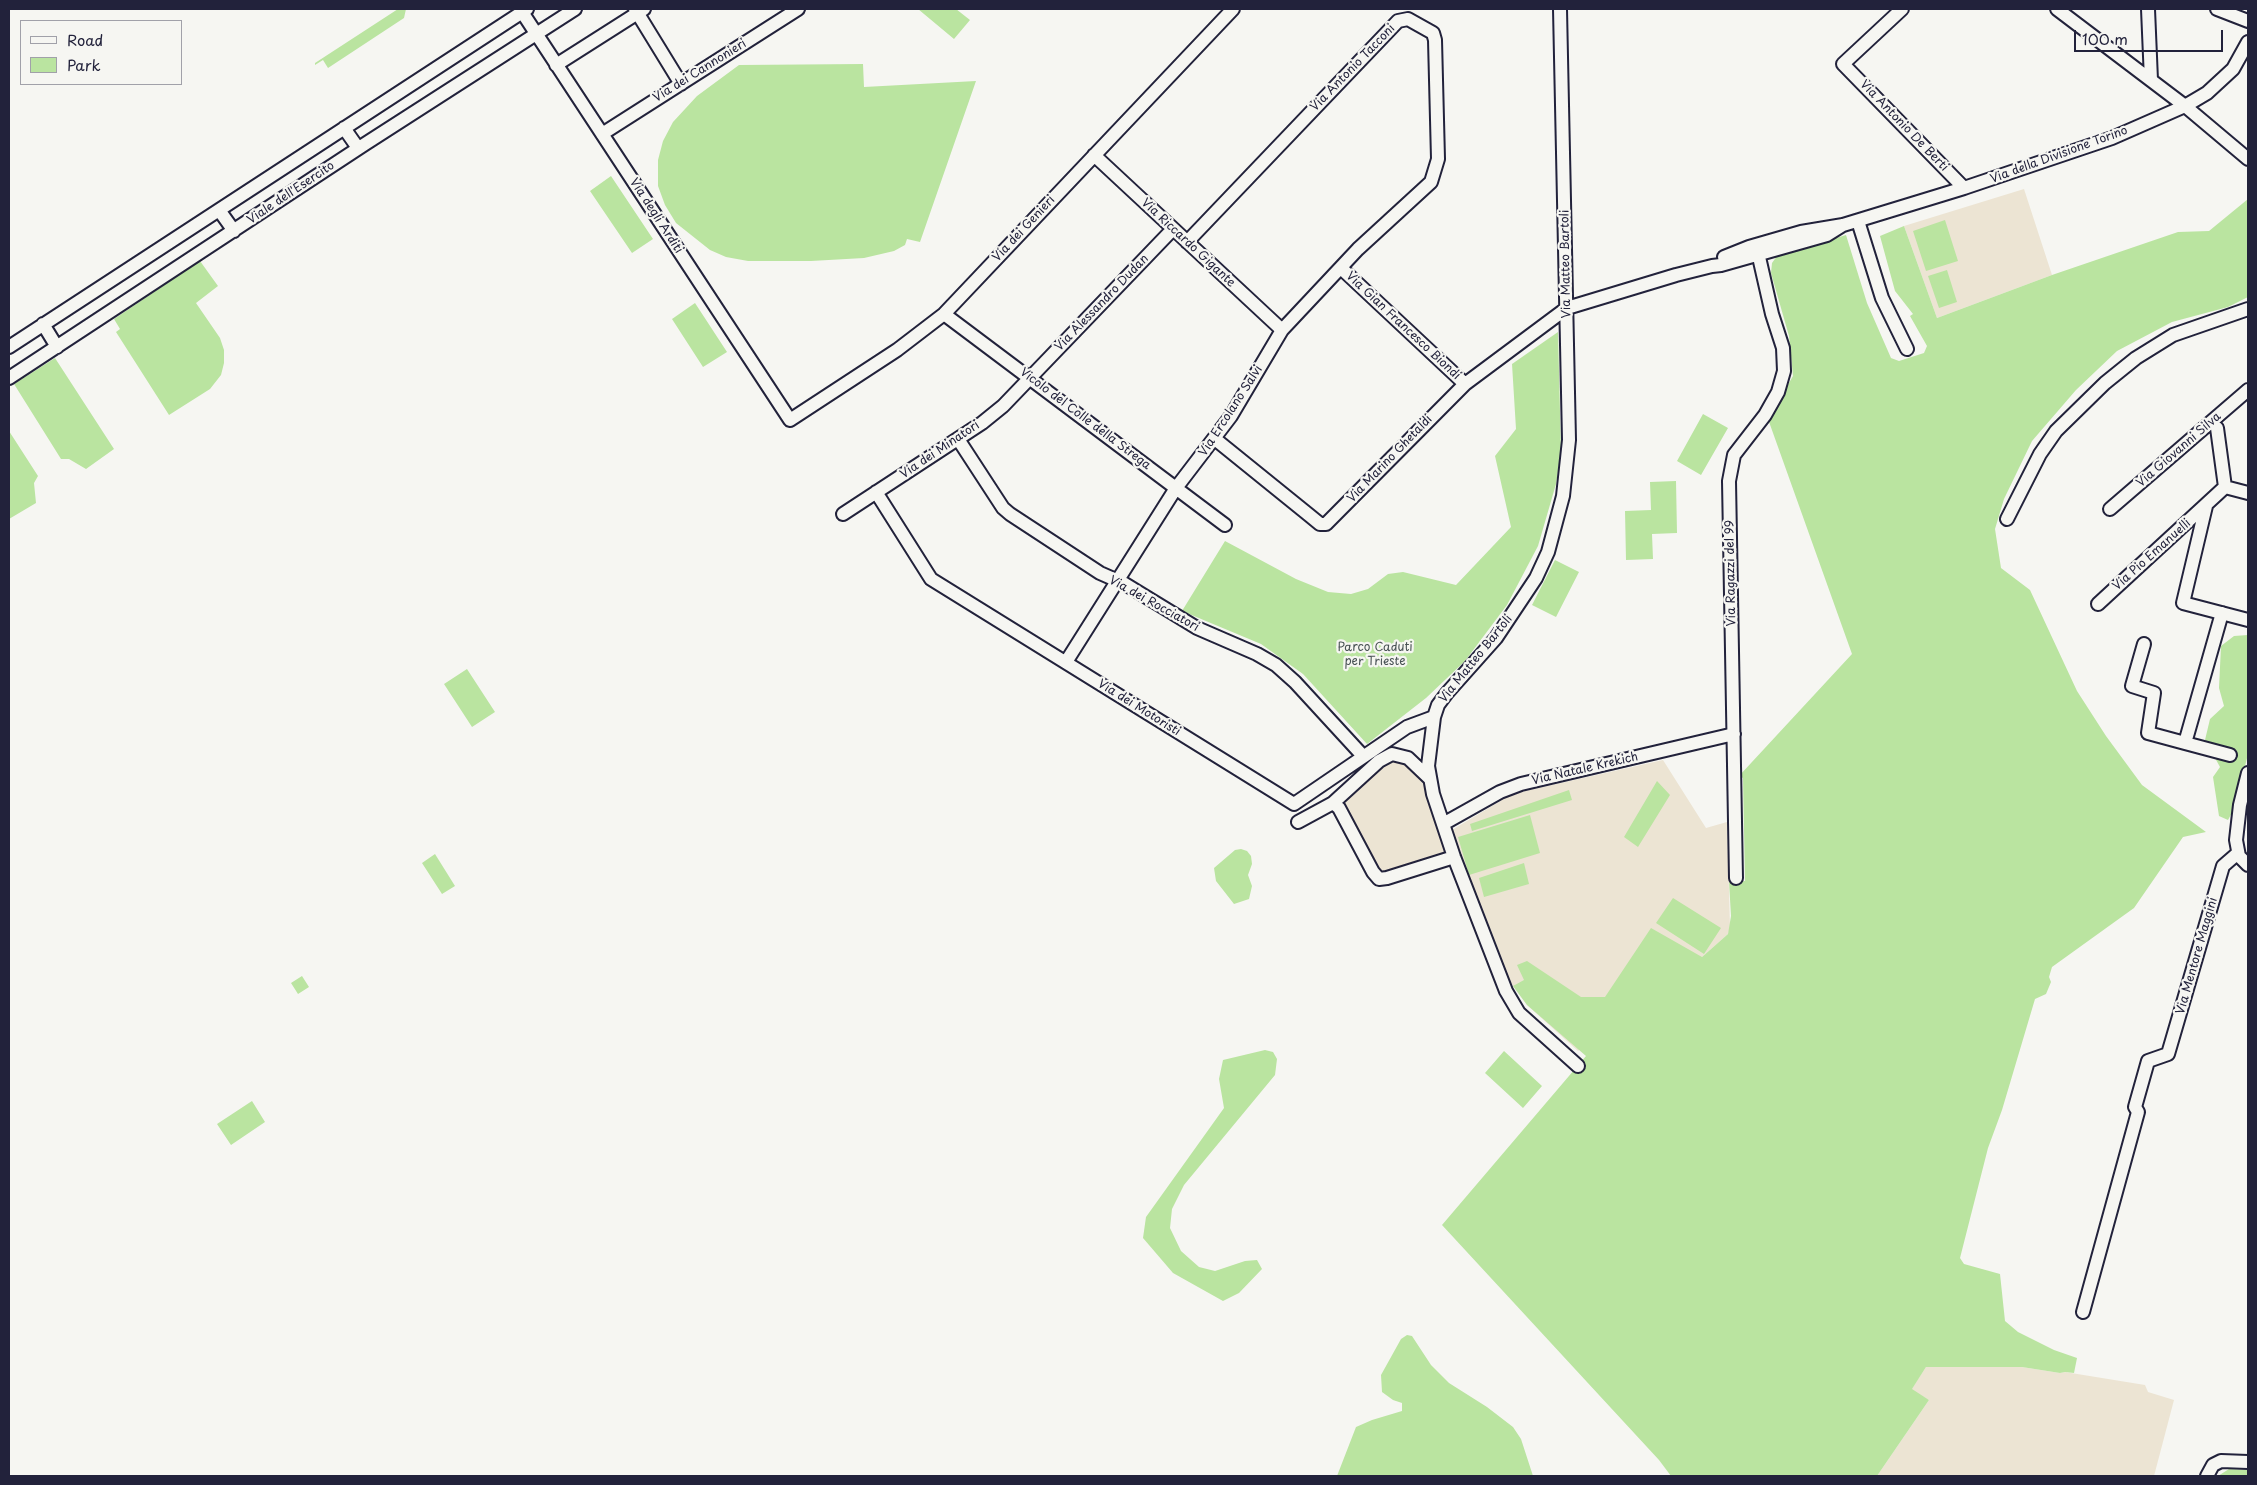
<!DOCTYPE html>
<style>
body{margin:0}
#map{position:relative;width:2257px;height:1485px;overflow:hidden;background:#f6f6f2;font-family:"Playpen Sans",sans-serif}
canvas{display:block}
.frame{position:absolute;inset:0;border:10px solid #22223b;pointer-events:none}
.legend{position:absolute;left:20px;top:20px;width:162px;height:65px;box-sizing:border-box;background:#f6f6f2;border:1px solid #a1a1a9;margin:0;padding:6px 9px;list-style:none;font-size:15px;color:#22223b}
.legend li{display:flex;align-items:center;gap:10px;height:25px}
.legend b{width:25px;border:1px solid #a1a1a9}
.scale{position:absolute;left:2074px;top:30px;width:149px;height:22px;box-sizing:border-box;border:2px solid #22223b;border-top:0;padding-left:6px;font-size:15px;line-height:18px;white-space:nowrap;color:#22223b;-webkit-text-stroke:4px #f6f6f2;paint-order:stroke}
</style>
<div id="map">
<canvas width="2257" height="1485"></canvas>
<div class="frame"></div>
<ul class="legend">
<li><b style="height:6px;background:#f6f6f2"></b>Road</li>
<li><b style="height:14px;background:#bae4a0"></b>Park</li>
</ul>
<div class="scale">100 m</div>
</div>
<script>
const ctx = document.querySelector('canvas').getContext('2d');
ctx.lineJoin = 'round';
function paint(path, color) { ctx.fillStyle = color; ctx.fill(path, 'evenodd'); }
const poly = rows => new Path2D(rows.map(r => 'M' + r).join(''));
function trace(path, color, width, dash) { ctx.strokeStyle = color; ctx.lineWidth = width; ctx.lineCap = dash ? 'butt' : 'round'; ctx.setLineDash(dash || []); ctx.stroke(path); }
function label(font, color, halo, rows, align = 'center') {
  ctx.font = font + ' "Playpen Sans",sans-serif'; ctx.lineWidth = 4.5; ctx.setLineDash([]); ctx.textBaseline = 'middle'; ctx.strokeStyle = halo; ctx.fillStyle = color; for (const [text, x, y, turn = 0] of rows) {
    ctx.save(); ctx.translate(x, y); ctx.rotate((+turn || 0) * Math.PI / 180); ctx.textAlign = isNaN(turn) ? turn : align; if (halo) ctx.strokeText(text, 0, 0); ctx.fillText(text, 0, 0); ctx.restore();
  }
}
paint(poly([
 [2024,189,2052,275,1937,318,1904,226],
 [1399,758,1427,780,1450,855,1381,877,1338,802,1384,763],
 [1663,760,1706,828,1727,822,1730,927,1728,934,1702,957,1578,1051,1527,1005,1513,986,1506,973,1452,830,1512,794],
 [1926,1367,2022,1367,2060,1373,2065,1372,2145,1385,2148,1392,2174,1400,2154,1476,1877,1476,1929,1400,1911,1390]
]), '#ece4d3');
paint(poly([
 [398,9,406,9,404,18,328,68,323,60,315,65,315,63],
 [918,9,956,9,970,20,954,39],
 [863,64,864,87,976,81,920,242,907,239,905,245,894,251,864,258,811,261,748,261,726,257,710,250,676,223,665,205,658,186,658,160,663,141,673,122,697,96,739,65],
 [611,176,653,239,632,253,590,191],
 [2248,199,2248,297,2228,307,2172,322,2117,351,2076,390,2032,441,2004,499,1995,529,2001,568,2030,590,2077,691,2106,736,2142,785,2206,832,2183,837,2134,908,2052,967,2049,977,2051,982,2046,994,2035,999,2002,1110,1988,1148,1960,1258,1964,1264,2000,1274,2005,1321,2018,1332,2054,1350,2077,1358,2074,1373,2065,1372,2060,1373,2022,1367,1926,1367,1912,1389,1929,1400,1877,1476,1671,1476,1659,1460,1442,1225,1586,1056,1527,1005,1513,986,1524,980,1517,965,1527,961,1581,997,1605,997,1651,928,1702,957,1728,934,1731,916,1729,882,1745,881,1743,778,1739,776,1852,654,1768,419,1793,376,1789,336,1771,273,1772,263,1777,256,1846,235,1867,303,1891,358,1899,361,1924,353,1927,346,1910,316,1913,314,1895,291,1880,236,1904,226,1937,318,2052,275,2178,232,2209,231],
 [1945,220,1958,261,1926,271,1913,231],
 [200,261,218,286,196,303,220,338,224,350,224,363,221,375,210,389,169,415,116,332,120,329,114,319],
 [1947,270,1957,302,1939,308,1928,276],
 [695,303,727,352,703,367,672,319],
 [1558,332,1561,451,1556,484,1538,546,1507,605,1465,661,1426,698,1367,744,1303,674,1261,644,1182,611,1225,541,1296,579,1328,592,1351,594,1368,589,1388,574,1403,572,1456,585,1511,527,1495,456,1516,429,1512,364],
 [55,358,114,449,86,469,69,459,61,459,14,384],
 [1703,414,1728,428,1701,475,1677,461],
 [9,431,38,476,34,483,36,503,9,519],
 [1676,481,1677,533,1652,534,1653,559,1626,560,1625,511,1651,510,1650,482],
 [1555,560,1579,572,1556,617,1532,605],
 [2248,635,2248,754,2235,807,2228,820,2219,816,2213,777,2220,767,2205,740,2210,719,2224,706,2219,688,2221,646,2234,636],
 [467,669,495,712,472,727,444,684],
 [1657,781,1670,795,1638,847,1624,837],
 [1569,790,1572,800,1472,831,1470,824],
 [1530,815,1540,853,1469,875,1458,837],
 [1241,849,1247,851,1251,856,1252,864,1248,875,1252,886,1249,899,1234,904,1216,881,1214,868,1235,850],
 [435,854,455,886,442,894,422,863],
 [1524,863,1529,884,1484,897,1479,878],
 [1673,898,1721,928,1704,954,1656,923],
 [302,976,309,987,298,994,291,983],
 [1265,1050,1273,1052,1277,1059,1275,1075,1184,1185,1172,1209,1170,1228,1181,1251,1199,1267,1215,1271,1245,1261,1257,1260,1262,1269,1239,1293,1223,1301,1173,1273,1143,1238,1146,1217,1224,1108,1219,1079,1223,1060],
 [1504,1051,1542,1086,1523,1108,1485,1073],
 [252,1101,265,1122,231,1145,217,1124],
 [1407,1335,1412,1336,1431,1365,1449,1383,1487,1407,1513,1427,1521,1439,1533,1476,1337,1476,1356,1427,1372,1420,1402,1411,1402,1403,1393,1400,1382,1392,1381,1375,1401,1339],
 [2229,1469,2248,1470,2248,1476,2218,1476]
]), '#bae4a0');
const minor = poly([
 [635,9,681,84],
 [1560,9,1569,440,1563,496,1548,552,1536,578,1496,638,1447,693,1438,705,1434,717,1428,766,1433,794,1454,857,1506,991,1519,1013,1578,1066],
 [1902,9,1843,64,1964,188],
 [2057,9,2185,106,2248,159],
 [2148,9,2151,80],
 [2217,9,2248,21],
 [522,12,790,420,897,350,944,314,1233,9],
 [556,65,644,9],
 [344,128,358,148],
 [602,134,798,9],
 [1094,155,1282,330],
 [219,210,234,231],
 [1858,221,1882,298,1907,349],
 [1724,257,1749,247,1801,232,1843,225,1964,188,2112,138,2185,106,2207,93,2233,69,2248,42],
 [1341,268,1465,384],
 [944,314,1225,525],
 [43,324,57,347],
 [9,347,527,9],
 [9,378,365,144,575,9],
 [2217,428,2225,487],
 [958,439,1003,508,1010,514,1100,573,1125,584,1197,628,1257,654,1276,665,1295,682,1363,756],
 [1215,439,1309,515,1320,524,1326,524,1465,384,1567,308,1676,275,1712,266,1721,265,1827,235,1843,225],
 [876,492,931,579,1294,804,1407,727,1434,717],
 [2206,506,2183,603,2248,620],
 [2110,509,2248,390],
 [843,514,982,423,1003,406,1173,229],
 [2007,519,2040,454,2056,431,2105,383,2136,358,2173,335,2248,309],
 [2098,604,2225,487,2248,493],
 [2222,613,2185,743,2230,755],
 [2144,644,2132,686,2154,693,2148,733,2185,743],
 [1066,662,1176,488,1231,416,1282,330,1358,249,1431,182,1438,159,1435,40,1433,33,1408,19,1398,21,1187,242],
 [2248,773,2240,805,2236,840,2239,856,2248,865],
 [1333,803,1379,761,1392,754,1408,758,1429,778],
 [1298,822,1333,803,1339,808,1373,872,1379,879,1387,878,1454,857],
 [1443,824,1500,792,1521,784,1734,734],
 [1736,878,1729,481,1734,455,1765,415,1778,392,1784,371,1783,348,1772,314,1759,257,1759,251,1762,248],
 [2083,1312,2138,1112,2135,1107,2148,1061,2168,1054,2223,866,2238,853],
 [2207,1476,2213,1465,2221,1461,2248,1462]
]);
trace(minor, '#22223b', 16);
trace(minor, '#f6f6f2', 12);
label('12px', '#22223b', '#f6f6f2', [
 ["Via Antonio Tacconi",1353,68,-46],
 ["Via dei Cannonieri",700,71,-32],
 ["Via Antonio De Berti",1904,126,46],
 ["Via della Divisione Torino",2059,155,-20],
 ["Viale dell'Esercito",291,193,-34],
 ["Via degli Arditi",656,216,57],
 ["Via dei Genieri",1024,229,-47],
 ["Via Riccardo Gigante",1188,243,43],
 ["Via Matteo Bartoli",1566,264,-91],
 ["Via Alessandro Dudan",1102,303,-46],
 ["Via Gian Francesco Biondi",1403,326,43],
 ["Via Ercolano Salvi",1231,411,-57],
 ["Vicolo del Colle della Strega",1085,419,37],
 ["Via dei Minatori",940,450,-34],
 ["Via Giovanni Silva",2179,450,-41],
 ["Via Marino Ghetaldi",1390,459,-46],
 ["Via Pio Emanuelli",2152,555,-42],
 ["Via Ragazzi del 99",1731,573,-91],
 ["Via dei Rocciatori",1154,604,29],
 ["Via Matteo Bartoli",1476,659,-51],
 ["Via dei Motoristi",1139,708,32],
 ["Via Natale Krekich",1585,769,-13],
 ["Via Mentore Maggini",2197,956,-74]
]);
label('12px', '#485254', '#f6f6f2', [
 ["Parco Caduti",1375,648],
 ["per Trieste",1375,662]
]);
</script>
